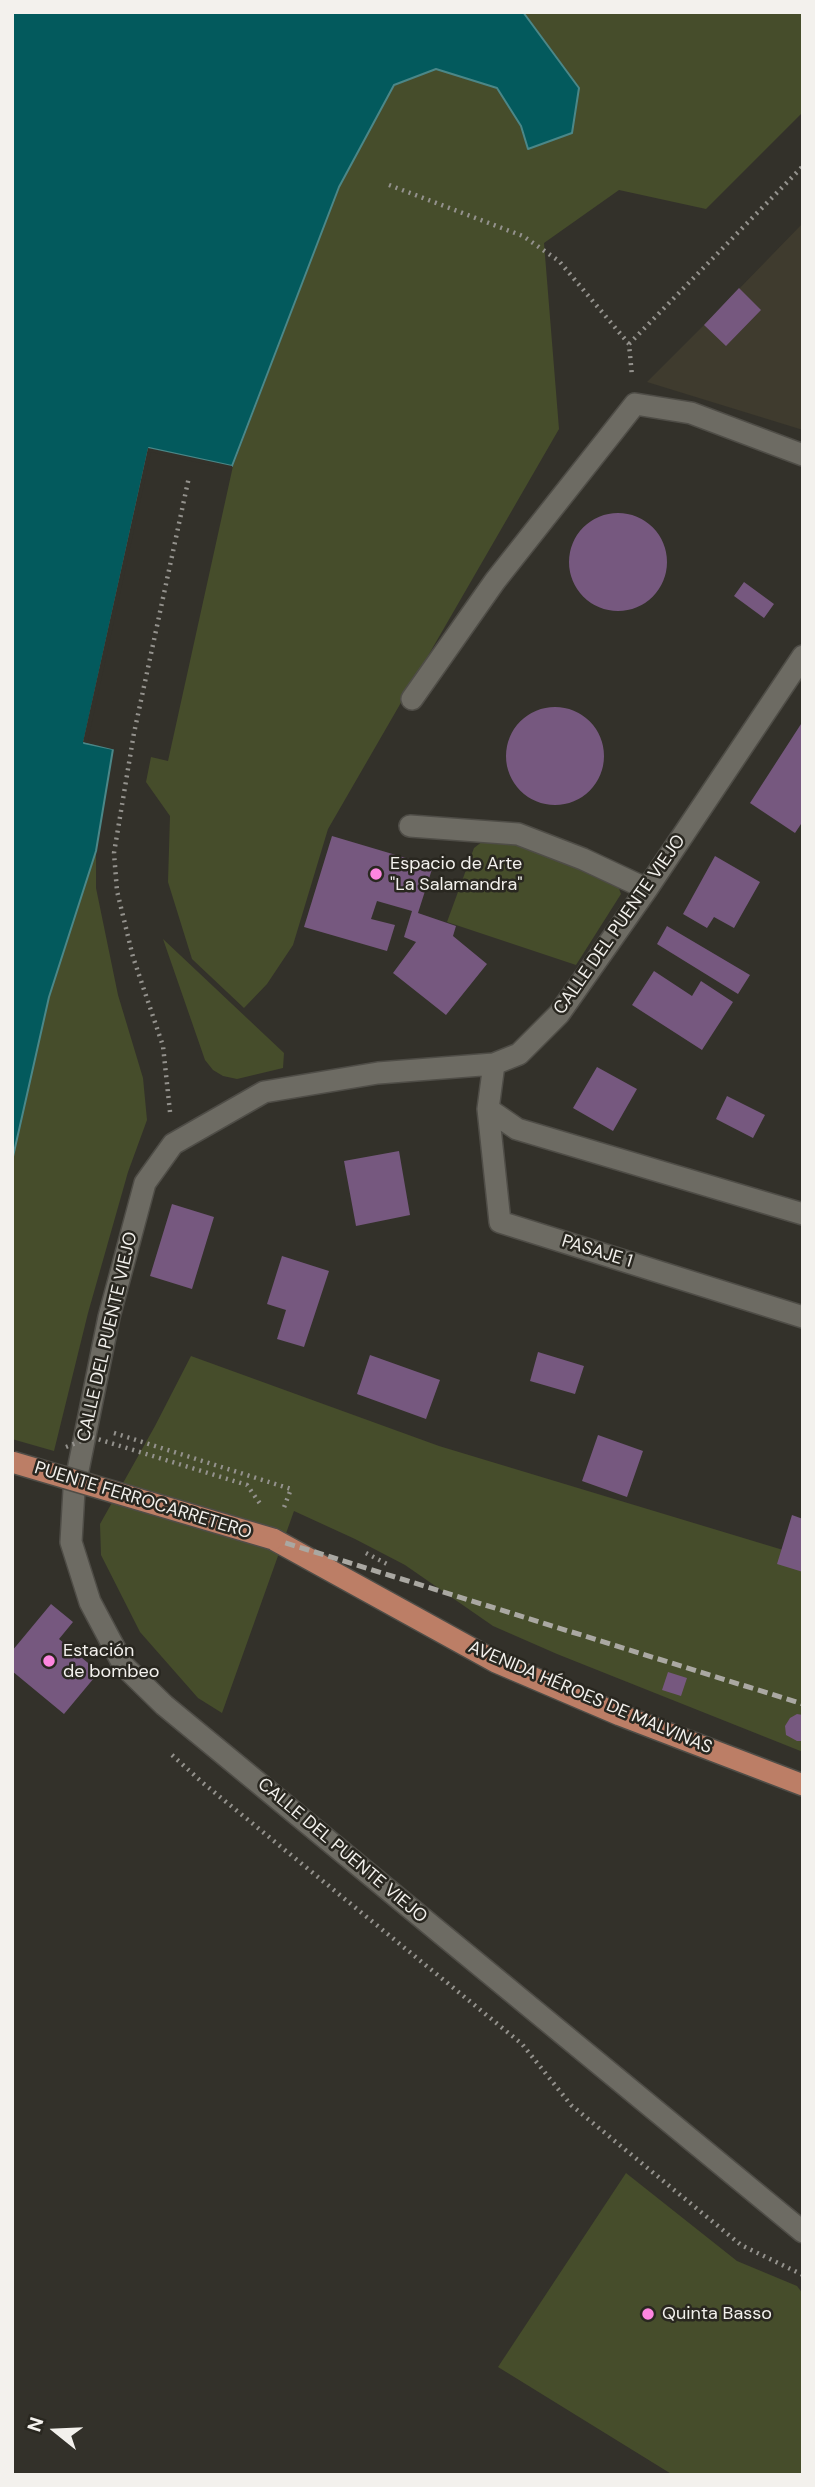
<!DOCTYPE html>
<meta charset="utf-8">
<style>
body{margin:0}
#map{position:relative;width:815px;height:2487px;overflow:hidden;background:#33312a;font-family:"DM Sans",sans-serif}
canvas{display:block}
.frame{position:absolute;inset:0;border:14px solid #f3f1ed;pointer-events:none}
.north{position:absolute;left:21px;top:2396px;width:70px;height:70px;-webkit-text-stroke:5px #292720;paint-order:stroke;rotate:288deg;font-size:19px;font-weight:700;line-height:28px;text-align:center;color:#f3f1ed}
.north::after{content:'';display:block;margin:auto;width:24px;height:32px;background:#f3f1ed;clip-path:polygon(50% 0,100% 100%,50% 72%,0 100%)}
</style>
<div id="map">
<canvas width="815" height="2487"></canvas>
<div class="frame"></div>
<div class="north">N</div>
</div>
<script>
const ctx = document.querySelector('canvas').getContext('2d');
ctx.lineJoin = 'round';
function paint(path, color) { ctx.fillStyle = color; ctx.fill(path, 'evenodd'); }
const poly = rows => new Path2D(rows.map(r => 'M' + r).join(''));
function trace(path, color, width, dash) { ctx.strokeStyle = color; ctx.lineWidth = width; ctx.lineCap = dash ? 'butt' : 'round'; ctx.setLineDash(dash || []); ctx.stroke(path); }
function label(font, color, halo, rows, align = 'center') {
  ctx.font = font + ' "DM Sans",sans-serif'; ctx.lineWidth = 5; ctx.setLineDash([]); ctx.textBaseline = 'middle'; ctx.strokeStyle = halo; ctx.fillStyle = color; for (const [text, x, y, turn = 0] of rows) {
    ctx.save(); ctx.translate(x, y); ctx.rotate((+turn || 0) * Math.PI / 180); ctx.textAlign = isNaN(turn) ? turn : align; if (halo) ctx.strokeText(text, 0, 0); ctx.fillText(text, 0, 0); ctx.restore();
  }
}
paint(poly([
 [803,223,803,430,647,382,704,325]
]), '#3f3b2e');
paint(poly([
 [523,12,803,12,803,112,706,209,619,190,544,243,559,429,328,829,293,945,267,984,244,1008,192,959,168,882,170,816,146,782,151,757,168,761,233,466,339,187,394,85,436,69,497,88,521,126,528,148,536,30],
 [483,841,518,845,572,862,618,886,621,894,576,965,447,922,474,848],
 [96,851,96,888,118,995,143,1078,147,1120,128,1172,88,1313,54,1451,12,1439,12,1161,49,997],
 [163,939,284,1053,283,1068,237,1079,223,1076,213,1070,205,1060],
 [191,1356,439,1446,803,1556,803,1752,557,1654,493,1626,405,1565,355,1539,294,1511,222,1713,198,1698,140,1632,101,1555,100,1524,155,1426],
 [626,2173,737,2261,797,2286,803,2294,803,2475,673,2475,498,2367]
]), '#464d2b');
const water = poly([
 [12,12,523,12,579,88,572,133,528,149,521,126,497,88,436,69,394,85,339,187,232,466,149,448,84,743,113,749,96,851,49,997,12,1161,12,12]
]);
paint(water, '#035a5d');
trace(water, '#4b8788', 2);
paint(poly([
 [148,448,232,466,232,470,151,452,88,740,114,746,116,750,83,742]
]), '#33312a');
paint(poly([
 [739,288,761,310,726,346,704,325],
 '569 562a49 49 0 1 1 98 0a49 49 0 1 1-98 0Z',
 [744,582,774,604,764,618,734,596],
 '506 756a49 49 0 1 1 98 0a49 49 0 1 1-98 0Z',
 [801,724,803,825,801,824,795,833,750,803],
 [332,836,433,866,418,913,456,926,453,936,487,964,446,1015,393,973,416,942,404,937,412,911,377,901,371,919,395,925,387,951,304,927],
 [715,856,760,882,734,928,714,917,707,928,683,914],
 [667,926,750,975,738,994,657,944],
 [654,971,692,996,701,981,733,1002,702,1050,632,1005],
 [597,1067,637,1089,613,1131,573,1108],
 [727,1096,765,1115,753,1138,716,1119],
 [399,1151,410,1215,356,1226,344,1161],
 [172,1204,214,1217,192,1289,150,1276],
 [282,1256,329,1271,304,1347,277,1339,286,1310,267,1304],
 [538,1352,584,1366,575,1394,530,1381],
 [370,1355,440,1380,426,1419,357,1394],
 [598,1435,643,1451,627,1497,582,1481],
 [792,1515,803,1519,803,1572,777,1564],
 [51,1604,73,1622,59,1639,99,1672,64,1714,12,1671,12,1651],
 [668,1672,687,1678,681,1696,662,1690],
 [797,1714,803,1715,803,1741,797,1741,786,1735,785,1726,790,1718]
]), '#76587f');
const minor = poly([
 [803,656,647,889,559,1014,519,1054,494,1064,378,1073,264,1092,173,1144,145,1183,109,1317,74,1490,71,1542,90,1602,124,1666,164,1705,803,2232],
 [412,699,495,581,635,404,691,413,803,455],
 [410,826,518,834,583,859,647,889],
 [494,1064,488,1109,517,1129,803,1214],
 [488,1109,500,1222,803,1317]
]);
const major = poly([
 [273,1539,496,1662,620,1715,803,1785]
]);
trace(minor, '#4f4d47', 24);
trace(major, '#4f4d47', 24);
trace(poly([
 [389,185,523,236,559,261,629,344,632,376],
 [629,344,803,166],
 [170,1112,163,1046,133,957,117,891,114,853,134,733,189,477],
 [114,1433,291,1489,283,1510],
 [366,1553,389,1565],
 [172,1755,203,1783,522,2044,571,2105,741,2245,803,2275]
]), '#94928d', 4.5, [2, 5]);
trace(minor, '#6d6b63', 21);
trace(major, '#bc7e66', 21);
trace(poly([
 [12,1462,273,1539,803,1704]
]), '#aaa8a2', 5, [10, 5]);
const majorBridge = poly([
 [12,1462,273,1539]
]);
trace(majorBridge, '#4f4d47', 24, []);
trace(poly([
 [66,1447,91,1437,247,1485,261,1505]
]), '#94928d', 4.5, [2, 5]);
trace(majorBridge, '#bc7e66', 21);
for (const [x, y, r, color] of [
 [376,874,7,"#fe86e0"],
 [49,1661,7,"#fe86e0"],
 [648,2314,7,"#fe86e0"]
]) { const dot = new Path2D(); dot.arc(x, y, r, 0, 2 * Math.PI); ctx.fillStyle = color; ctx.fill(dot); trace(dot, '#292720', 2.5); }
label('18px', '#f3f1ed', '#292720', [
 ["Espacio de Arte",390,864],
 ["\"La Salamandra\"",390,885],
 ["Estación",63,1651],
 ["de bombeo",63,1672],
 ["Quinta Basso",662,2314]
], 'left');
label('18px', '#f3f1ed', '#292720', [
 ["CALLE DEL PUENTE VIEJO",620,925,-55],
 ["PASAJE 1",597,1252,17],
 ["CALLE DEL PUENTE VIEJO",108,1337,-77],
 ["PUENTE FERROCARRETERO",143,1501,17],
 ["AVENIDA HÉROES DE MALVINAS",590,1698,23],
 ["CALLE DEL PUENTE VIEJO",342,1851,40]
]);
</script>
